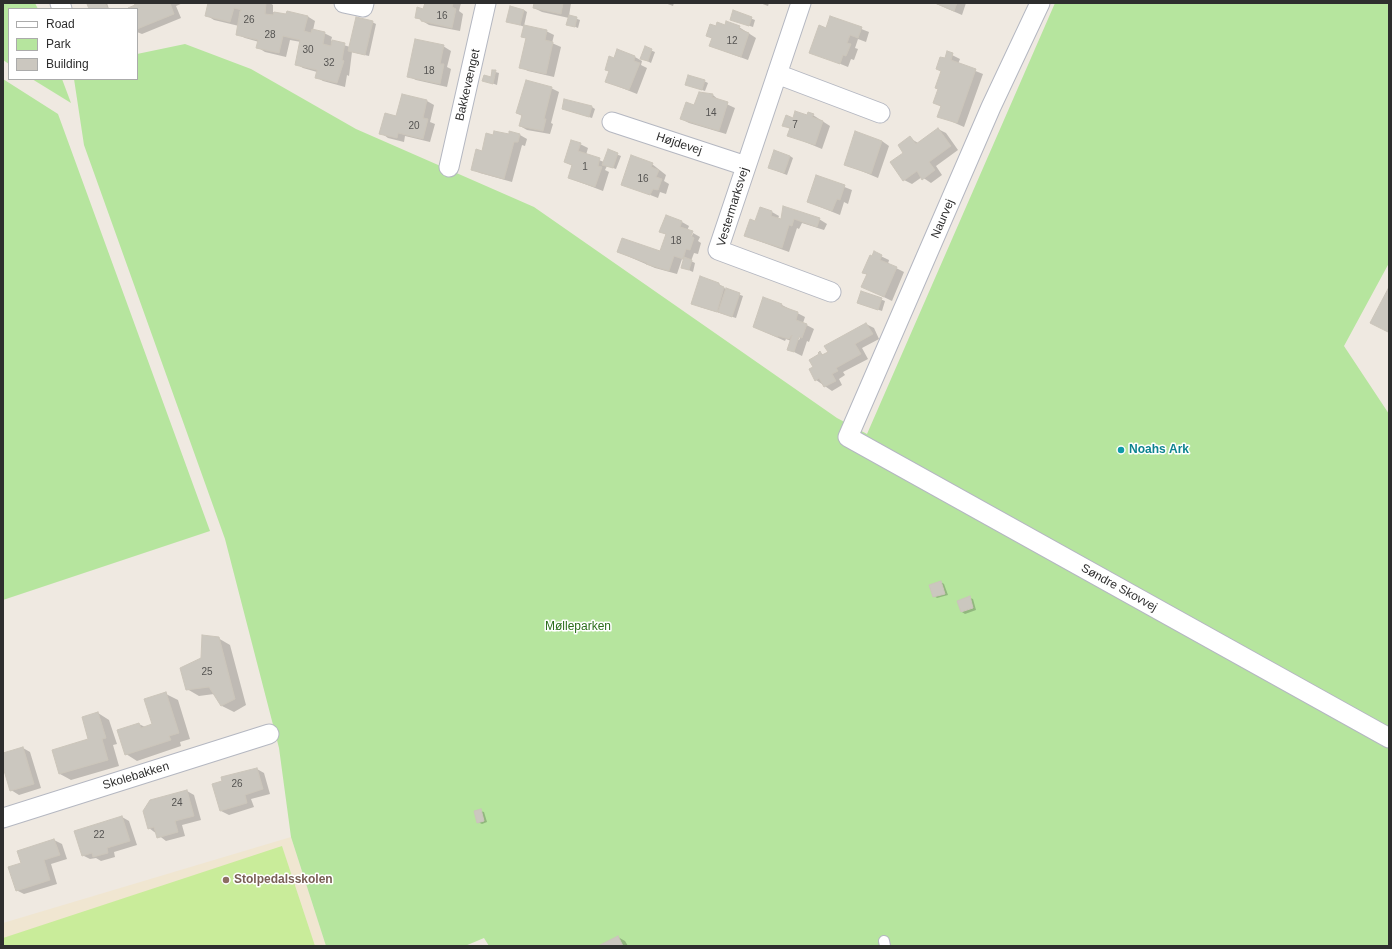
<!DOCTYPE html>
<meta charset="utf-8">
<style>
body{margin:0}
#map{position:relative;width:1392px;height:949px;overflow:hidden;background:#efe9e1;font-family:Arial,sans-serif}
canvas{display:block}
.frame{position:absolute;inset:0;border:4px solid #2e2e2e;pointer-events:none}
.legend{position:absolute;left:8px;top:8px;width:130px;height:72px;box-sizing:border-box;background:#fff;border:1px solid #ababab;margin:0;padding:5px 7px;list-style:none;font-size:12px;color:#2e2e2e}
.legend li{display:flex;align-items:center;gap:8px;height:20px}
.legend b{width:20px;border:1px solid #ababab}
</style>
<div id="map">
<canvas width="1392" height="949"></canvas>
<div class="frame"></div>
<ul class="legend">
<li><b style="height:5px;background:#fff"></b>Road</li>
<li><b style="height:11px;background:#b6e59e"></b>Park</li>
<li><b style="height:11px;background:#cbc7bf"></b>Building</li>
</ul>
</div>
<script>
const ctx = document.querySelector('canvas').getContext('2d');
ctx.lineJoin = 'round';
function paint(path, color) { ctx.fillStyle = color; ctx.fill(path, 'evenodd'); }
const poly = rows => new Path2D(rows.map(r => 'M' + r).join(''));
function trace(path, color, width, dash) { ctx.strokeStyle = color; ctx.lineWidth = width; ctx.lineCap = dash ? 'butt' : 'round'; ctx.setLineDash(dash || []); ctx.stroke(path); }
function label(font, color, halo, rows, align = 'center') {
  ctx.font = font + ' Arial,sans-serif'; ctx.lineWidth = 3; ctx.setLineDash([]); ctx.textBaseline = 'middle'; ctx.strokeStyle = halo; ctx.fillStyle = color; for (const [text, x, y, turn = 0] of rows) {
    ctx.save(); ctx.translate(x, y); ctx.rotate((+turn || 0) * Math.PI / 180); ctx.textAlign = isNaN(turn) ? turn : align; if (halo) ctx.strokeText(text, 0, 0); ctx.fillText(text, 0, 0); ctx.restore();
  }
}
paint(poly([
 [291,837,326,946,3,946,3,923]
]), '#f0e6d1');
paint(poly([
 [3,3,35,3,38,9,9,9,9,64,3,60],
 [1055,3,1389,3,1389,263,1344,346,1389,414,1389,946,489,946,484,938,465,946,326,946,291,837,279,748,225,539,84,145,74,79,137,79,137,54,185,44,251,69,356,129,534,207,837,418,867,434],
 [3,79,58,114,210,531,3,600],
 [32,79,62,79,71,103]
]), '#b6e59e');
paint(poly([
 [282,846,315,946,3,946,3,938]
]), '#c9ec9a');
paint(poly([
 [92,3,107,3,109,9,90,9],
 [135,3,183,3,176,6,181,18,142,34,137,32,137,9,130,8,136,6],
 [210,3,270,3,273,5,273,12,287,16,307,16,315,21,313,30,324,33,332,37,331,41,350,47,372,22,376,24,369,56,352,52,349,76,347,75,345,87,323,81,316,77,317,72,303,68,296,64,301,42,290,40,286,57,265,52,257,47,259,42,245,38,237,34,239,26,214,20,206,15],
 [426,3,461,3,459,11,463,14,460,31,429,25,416,17,424,10],
 [535,3,571,3,569,16,580,20,578,28,568,24,569,18,542,12,534,8],
 [665,3,674,3,673,6],
 [760,3,769,3,768,6],
 [934,3,966,3,962,15],
 [524,10,527,12,524,26,546,31,554,35,552,43,561,47,554,77,528,71,520,67,526,38,522,36,525,27,507,21],
 [734,12,755,20,753,27,735,21],
 [831,17,869,32,866,42,858,39,855,48,858,49,854,60,851,59,848,67,811,52,827,29],
 [726,26,739,27,756,38,748,60,710,46,716,28],
 [443,46,451,51,447,67,451,69,447,87,416,80,408,76],
 [645,48,655,52,651,63,645,60],
 [948,53,960,59,958,64,983,74,964,127,939,116,942,107,935,103,939,89,942,71],
 [635,57,642,61,641,65,647,68,637,94,607,82,610,72,606,70,614,59],
 [492,71,499,73,497,85,483,80,491,78],
 [704,81,708,83,705,91,690,86],
 [551,88,559,92,551,123,553,124,550,134,527,130,520,126,522,116,517,113],
 [402,95,427,101,434,105,430,122,435,124,430,142,405,136,404,142,388,138,381,133,397,117],
 [713,95,720,101,735,108,726,134,689,123,681,119,695,106],
 [592,107,595,109,592,118,566,110],
 [813,115,830,126,822,149,788,135,790,129,784,125],
 [938,129,946,133,958,150,936,166,942,175,931,183,922,177,912,184,904,180,905,153,910,138,918,143],
 [520,135,527,139,525,146,522,145,512,182,480,173,472,169,494,137],
 [882,141,889,146,878,178,845,164],
 [580,144,588,148,586,155,604,162,608,151,621,156,616,169,607,166,605,170,609,172,603,191,569,178,573,166,565,162],
 [790,156,793,158,787,175,769,168],
 [652,164,666,175,664,181,669,184,666,194,660,192,658,198,622,184],
 [817,176,852,190,848,204,844,202,840,215,808,202],
 [784,207,819,219,827,224,824,230,802,223,799,229,797,228,789,252,753,239,746,235,772,212,779,216,778,219,781,220],
 [682,222,689,226,687,231,690,241,693,233,700,237,698,241,701,243,698,254,694,253,691,261,695,263,693,272,682,267,684,260,682,259,677,274,655,268,618,252,661,252,667,235,661,232],
 [874,253,889,260,888,264,904,272,892,301,863,287,867,275,864,272],
 [719,284,727,290,743,296,736,318,700,307,692,303],
 [862,292,885,301,882,311,861,304],
 [763,298,782,305,805,317,803,323,814,329,809,342,807,341,802,356,788,349,791,341,786,339,785,341,754,327],
 [800,332,802,333,799,340,797,340],
 [866,324,874,328,879,339,862,348,868,359,843,372,845,375,839,379,842,385,832,391,816,380,814,367,820,353,824,355],
 [941,582,944,584,948,595,937,598,934,596],
 [970,598,973,599,976,610,965,614,962,612],
 [218,638,230,645,246,705,234,712,222,706,214,694,199,696,187,689,202,659],
 [166,694,178,700,190,739,180,742,181,746,137,761,126,754,139,724,145,727,154,725],
 [98,713,109,720,117,744,113,745,119,766,71,780,60,774,90,740],
 [23,748,30,752,41,788,19,795,11,790,3,764,3,754],
 [257,769,264,773,270,794,251,799,254,807,229,815,221,811],
 [187,791,194,795,201,820,182,825,185,836,166,841,149,828],
 [480,811,484,812,487,822,482,824,478,822],
 [122,817,129,821,137,845,114,852,115,857,101,861,96,858,90,859,82,855],
 [54,840,62,844,67,859,51,864,57,884,24,894,16,890,22,864],
 [618,937,625,941,628,946,600,946]
]), '#0003');
const building = poly([
 [90,3,105,3,108,9,89,9,87,4,90,3],
 [134,3,170,3,174,14,137,29,137,9,128,8,135,5,134,3],
 [208,3,266,3,265,14,273,15,274,12,286,14,287,11,308,16,304,31,311,33,312,29,325,32,323,44,331,46,332,40,345,43,342,60,344,61,337,83,315,78,317,70,295,65,300,40,283,36,279,53,256,48,258,40,236,35,240,11,242,10,234,8,230,22,205,16,208,3],
 [425,3,453,3,452,7,456,9,452,28,421,21,421,19,415,18,417,7,423,9,425,3],
 [534,3,563,3,561,14,533,8,534,3],
 [935,3,957,3,954,11,935,3],
 [510,6,524,10,520,25,506,22,510,6],
 [733,10,752,17,749,26,730,20,733,10],
 [569,15,577,17,575,27,566,25,569,15],
 [830,16,862,27,858,38,850,35,847,43,851,44,846,56,843,55,840,64,809,53,819,25,826,28,830,16],
 [356,17,373,21,365,55,348,51,356,17],
 [726,21,740,26,739,29,749,33,741,57,709,46,712,38,706,36,710,24,716,26,717,22,725,25,726,21],
 [524,25,547,30,545,40,553,42,546,74,519,68,526,38,521,37,524,25],
 [415,39,444,45,440,64,444,64,440,84,407,77,415,39],
 [645,46,652,49,648,61,640,59,645,46],
 [617,49,635,56,634,61,640,63,629,90,605,82,609,71,605,70,609,56,614,58,617,49],
 [947,51,953,53,951,60,976,69,957,123,937,117,941,106,933,103,938,89,935,88,941,71,936,69,940,57,945,58,947,51],
 [492,70,496,70,493,84,482,81,484,75,491,77,492,70],
 [688,75,705,80,702,90,685,85,688,75],
 [526,80,552,87,544,119,546,119,543,131,519,126,522,115,516,113,526,80],
 [699,92,713,94,712,97,728,102,719,131,680,119,686,102,694,105,699,92],
 [402,94,427,100,423,118,428,119,423,139,398,133,397,138,379,134,385,113,396,116,402,94],
 [564,99,592,106,589,117,562,109,564,99],
 [795,111,807,115,808,112,814,114,812,117,823,121,815,145,787,136,790,128,782,126,786,115,793,118,795,111],
 [938,128,951,146,929,162,935,170,922,180,917,171,903,181,890,162,903,153,898,145,910,136,916,144,938,128],
 [494,131,509,134,509,131,520,134,518,142,514,142,504,179,471,170,476,149,482,151,486,133,493,135,494,131],
 [855,131,882,141,871,174,844,165,855,131],
 [571,140,581,143,578,151,600,158,598,166,602,167,595,187,568,178,572,165,564,162,571,140],
 [608,149,618,153,613,168,602,165,608,149],
 [774,150,790,156,784,173,768,168,774,150],
 [631,155,653,163,651,167,659,170,656,177,662,179,658,190,653,189,650,195,621,185,631,155],
 [816,175,845,185,840,200,837,199,832,211,807,202,816,175],
 [783,206,820,218,817,227,794,219,792,226,789,225,782,248,744,236,750,219,755,221,760,207,772,211,771,216,781,219,783,206],
 [666,215,682,221,680,227,693,231,691,236,694,238,690,250,686,249,683,259,674,256,669,271,646,264,647,263,617,252,622,238,660,251,666,234,659,232,666,215],
 [874,251,882,255,880,260,897,267,884,297,861,287,867,274,862,273,870,255,872,256,874,251],
 [684,257,692,260,689,270,681,268,684,257],
 [700,276,719,283,719,285,724,287,717,312,691,304,700,276],
 [1389,287,1389,330,1388,332,1370,323,1389,287],
 [726,288,740,293,732,317,718,312,726,288],
 [861,291,882,298,878,310,857,303,861,291],
 [763,297,782,304,781,306,798,312,796,320,807,324,802,338,799,337,794,352,787,350,792,335,789,339,778,336,777,337,753,327,763,297],
 [866,323,873,334,855,344,861,354,836,368,838,371,832,374,836,381,824,387,819,378,815,381,809,369,813,367,809,360,819,354,818,353,820,351,822,355,828,352,824,346,866,323],
 [941,581,945,594,933,597,929,585,941,581],
 [970,596,973,608,961,612,957,601,970,596],
 [202,635,219,637,235,699,221,706,209,687,186,690,180,668,201,658,202,635],
 [166,692,179,733,169,736,171,740,125,755,117,730,139,723,141,728,152,724,144,699,166,692],
 [98,712,106,738,102,739,108,760,59,774,52,750,88,739,82,717,98,712],
 [23,747,34,784,10,791,3,767,3,753,23,747],
 [257,768,263,789,245,795,247,803,220,811,212,784,222,781,221,777,257,768],
 [187,790,194,816,175,821,178,832,157,838,154,827,148,829,143,811,150,800,187,790],
 [481,809,484,821,477,823,474,811,481,809],
 [122,816,130,841,107,848,108,853,93,857,92,853,82,856,74,831,122,816],
 [54,839,60,855,44,860,50,880,16,891,8,867,21,863,17,851,54,839],
 [618,936,623,946,598,946,618,936]
]);
paint(building, '#cbc7bf');
trace(building, '#cbc5ba', 1);
const service = poly([
 [884,941,885,946]
]);
const minor = poly([
 [60,3,62,9],
 [344,3,363,7,364,3],
 [801,3,718,250,831,292],
 [1040,3,991,107,848,437,1389,738],
 [777,74,880,113],
 [612,122,746,166],
 [449,167,486,3],
 [3,818,269,734]
]);
trace(service, '#b4b7c1', 12);
trace(minor, '#b4b7c1', 21);
trace(service, '#fff', 10);
trace(minor, '#fff', 19);
for (const [x, y, r, color] of [
 [1121,450,4,"#0f9aa8"],
 [226,880,4,"#8d6e63"]
]) { const dot = new Path2D(); dot.arc(x, y, r, 0, 2 * Math.PI); ctx.fillStyle = color; ctx.fill(dot); trace(dot, '#fff', 1.5); }
label('10px', '#555452', null, [
 ["16",442,16],
 ["26",249,20],
 ["28",270,35],
 ["12",732,41],
 ["30",308,50],
 ["32",329,63],
 ["18",429,71],
 ["14",711,113],
 ["7",795,125],
 ["20",414,126],
 ["1",585,167],
 ["16",643,179],
 ["18",676,241],
 ["25",207,672],
 ["26",237,784],
 ["24",177,803],
 ["22",99,835]
]);
label('12px', '#2e2e2e', '#fff', [
 ["Bakkevænget",468,85,-77],
 ["Højdevej",679,144,18],
 ["Vestermarksvej",733,207,-73],
 ["Naurvej",943,219,-67],
 ["Søndre Skovvej",1119,588,29],
 ["Skolebakken",136,776,-17]
]);
label('bold 12px', '#0d838f', '#fff', [
 ["Noahs Ark",1129,450]
], 'left');
label('12px', '#2c6e1b', '#fff', [
 ["Mølleparken",578,627]
]);
label('bold 12px', '#785e54', '#fff', [
 ["Stolpedalsskolen",234,880]
], 'left');
</script>
